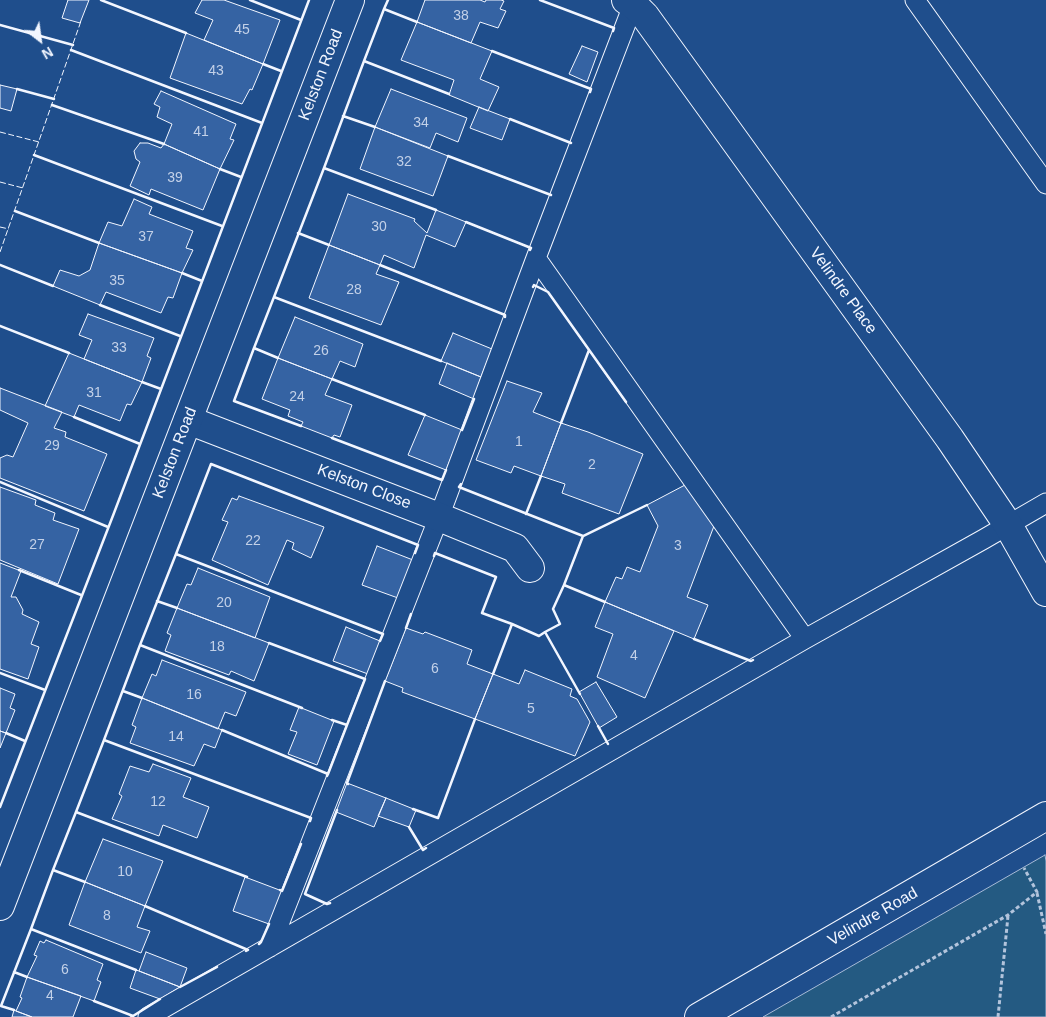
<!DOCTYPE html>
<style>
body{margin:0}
#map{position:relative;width:1046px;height:1017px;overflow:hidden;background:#1f4e8c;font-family:Arial,sans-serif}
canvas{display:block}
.north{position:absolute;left:15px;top:15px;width:50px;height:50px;-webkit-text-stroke:4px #1f4e8c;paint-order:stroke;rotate:150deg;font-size:14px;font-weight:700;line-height:20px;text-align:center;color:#f2f6ff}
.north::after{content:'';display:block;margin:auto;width:18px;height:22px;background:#f2f6ff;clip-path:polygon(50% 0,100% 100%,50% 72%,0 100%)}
</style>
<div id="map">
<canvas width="1046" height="1017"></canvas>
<div class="north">N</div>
</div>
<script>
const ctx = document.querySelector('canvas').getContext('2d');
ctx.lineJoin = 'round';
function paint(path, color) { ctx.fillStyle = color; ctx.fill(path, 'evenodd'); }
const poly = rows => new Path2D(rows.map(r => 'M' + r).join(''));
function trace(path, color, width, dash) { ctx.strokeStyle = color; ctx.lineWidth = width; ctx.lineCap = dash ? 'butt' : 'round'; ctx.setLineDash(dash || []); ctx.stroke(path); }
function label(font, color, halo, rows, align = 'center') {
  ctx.font = font + ' Arial,sans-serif'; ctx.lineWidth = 4; ctx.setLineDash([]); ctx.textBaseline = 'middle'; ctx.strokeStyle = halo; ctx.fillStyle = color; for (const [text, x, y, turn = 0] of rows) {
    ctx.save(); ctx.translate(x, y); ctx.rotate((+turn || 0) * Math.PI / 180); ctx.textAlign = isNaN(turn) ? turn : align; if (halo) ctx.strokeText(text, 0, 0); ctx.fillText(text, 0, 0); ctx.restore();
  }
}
const green = poly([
 [1045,855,1046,861,1046,1017,763,1017,1045,855]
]);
paint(green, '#245a82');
trace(green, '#a8bbd7', 1);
const building = poly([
 [68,0,89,0,80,23,62,18,68,0],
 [202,0,224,0,280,20,263,64,204,40,213,20,195,13,202,0],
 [425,0,480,0,485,2,486,0,501,0,504,1,500,9,506,11,498,28,480,22,471,43,417,22,425,0],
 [417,22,492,51,480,79,499,87,488,111,449,95,454,80,401,60,417,22],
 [186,33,263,64,252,90,250,89,242,104,170,78,186,33],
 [582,46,598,52,587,82,569,74,582,46],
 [0,85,17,89,11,111,0,108,0,85],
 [391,89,467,118,458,142,436,133,430,148,375,127,391,89],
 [161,91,236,124,230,139,234,140,220,169,164,144,172,124,157,117,160,107,154,104,161,91],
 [479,107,510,119,502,140,470,128,479,107],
 [375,127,448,156,433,196,360,169,375,127],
 [140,143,148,143,161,148,164,144,220,169,203,210,151,189,149,195,130,186,140,162,136,159,134,151,140,143],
 [348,194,415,219,414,221,427,233,436,210,466,222,455,247,426,235,414,268,384,255,380,265,329,245,348,194],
 [134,199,152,207,149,214,193,231,186,248,193,250,182,273,99,243,108,222,122,226,134,199],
 [99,243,182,273,173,298,168,297,161,313,106,292,100,305,53,286,60,270,79,276,90,270,99,243],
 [329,245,380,265,376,274,399,282,381,325,309,298,329,245],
 [88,314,154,338,147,356,151,358,142,382,84,359,92,340,79,335,88,314],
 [295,317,363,344,355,367,340,361,332,379,278,358,295,317],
 [453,333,492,349,481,377,441,361,453,333],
 [69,353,142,382,131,405,127,404,120,421,79,405,74,417,45,406,69,353],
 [278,358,332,379,325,395,352,405,340,437,334,435,332,438,301,426,303,422,288,416,290,410,262,399,278,358],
 [447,363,481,377,474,399,439,384,447,363],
 [507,381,542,393,533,412,561,423,541,476,514,466,511,473,476,460,507,381],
 [0,388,62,412,54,428,66,432,65,437,107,454,84,511,0,478,0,458,7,455,13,457,28,423,0,410,0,388],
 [425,415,462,430,446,470,408,455,425,415],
 [561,423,588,432,643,454,619,514,562,493,565,484,541,476,561,423],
 [685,485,714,526,687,597,708,605,694,639,605,602,616,577,622,579,627,567,640,572,658,526,647,505,685,485],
 [0,487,36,500,35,505,55,513,53,520,79,529,58,584,0,560,0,487],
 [239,496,324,527,311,558,292,549,294,543,287,540,268,585,212,560,228,522,222,520,232,498,237,500,239,496],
 [377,546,413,560,398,598,362,585,377,546],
 [0,563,21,571,11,597,16,597,23,610,22,614,39,622,31,644,39,647,28,679,0,669,0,563],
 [198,568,270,597,255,638,177,608,187,584,191,585,198,568],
 [605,602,674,631,645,698,597,677,613,634,595,627,605,602],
 [177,608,269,643,254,681,231,671,229,675,165,651,171,635,167,633,177,608],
 [346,627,380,641,368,674,333,661,346,627],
 [406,628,423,634,425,632,472,650,467,664,493,674,475,719,402,692,403,688,385,681,406,628],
 [162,660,246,692,236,716,225,712,218,729,142,698,152,674,156,676,162,660],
 [525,670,572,689,570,696,577,699,590,722,575,756,475,719,493,674,519,684,525,670],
 [596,682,617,717,599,728,579,692,596,682],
 [0,688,15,694,10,708,15,710,6,733,0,731,0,688],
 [142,698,222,730,215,748,204,744,194,766,130,743,136,727,132,725,142,698],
 [299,707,334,721,317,765,288,754,297,732,290,730,299,707],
 [0,731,6,733,0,748,0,731],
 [153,764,191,778,183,797,209,807,197,838,163,825,159,836,112,819,122,796,119,794,130,766,149,772,153,764],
 [347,783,386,798,374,827,336,812,347,783],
 [386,798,416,810,409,827,378,816,386,798],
 [103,839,163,861,145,906,85,882,103,839],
 [245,877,282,891,269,924,233,911,245,877],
 [85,882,145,906,137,927,150,931,141,953,69,925,85,882],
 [46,940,103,964,97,980,101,982,94,1001,27,977,37,956,34,955,40,941,44,943,46,940],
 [146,952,187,968,180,987,139,971,146,952],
 [136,970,139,971,180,987,160,999,130,988,136,970],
 [27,977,81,996,73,1017,32,1017,16,1011,22,998,20,997,27,977],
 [14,1010,16,1011,32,1017,12,1017,14,1010]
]);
paint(building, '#3563a3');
trace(building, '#f2f6ff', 1);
const service = poly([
 [915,0,1046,184],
 [536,258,805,639],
 [270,947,439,517,536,258,635,0],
 [148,1017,805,639,984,539,1046,503]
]);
const minor = poly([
 [626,0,633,4,645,16,950,439,1008,525,1046,592],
 [188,420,439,517,515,548,530,568],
 [699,1017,1046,816]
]);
const primary = poly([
 [0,906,350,0]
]);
trace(service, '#f2f6ff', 21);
trace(minor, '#f2f6ff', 30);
trace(primary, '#f2f6ff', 30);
trace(poly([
 [1037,893,1046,934],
 [831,1017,1008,915,1037,892,1024,868],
 [998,1017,1008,916]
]), '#b3c4dc', 3, [4, 2.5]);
trace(service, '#1f4e8c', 19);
trace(minor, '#1f4e8c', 28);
trace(primary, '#1f4e8c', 28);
trace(poly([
 [0,132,39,142],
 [0,182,23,188],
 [0,227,9,229],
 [0,252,81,21]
]), '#f2f6ff', 1, [6, 2.5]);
trace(poly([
 [101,0,186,33],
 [250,0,301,20],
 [540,0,614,28,613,31],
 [384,9,388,0],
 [0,25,73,45],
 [71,50,262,123],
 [492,51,591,89,590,92],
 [364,61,384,9,417,22],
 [263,64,281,71],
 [17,89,54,99],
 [52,105,164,144],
 [343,116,375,127],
 [510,119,571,143],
 [34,155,222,226],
 [448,156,551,195],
 [324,168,364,61,449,94],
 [220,169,241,177],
 [15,211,99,243],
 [466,222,531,248,530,250],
 [298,233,329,245],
 [0,265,53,286],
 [380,265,505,315,505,317],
 [182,273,202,281],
 [533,287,534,285,548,292,626,402],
 [274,297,324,168,436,210],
 [100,305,180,336],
 [0,326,69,353],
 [254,348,274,297,441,361],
 [278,358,254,348,234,401,301,426],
 [332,379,425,415],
 [142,382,161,389],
 [74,417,140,444],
 [561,423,589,350],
 [462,430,474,399],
 [332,438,442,480,446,470],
 [0,482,108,527],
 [461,484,459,487,583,536,647,505],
 [526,514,541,476],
 [583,536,564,585,605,602],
 [176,554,211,464,418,545,415,553],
 [434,556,435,553,496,577,482,613,512,624,493,674],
 [19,570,81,595],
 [157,601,177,608],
 [512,624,539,636,545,632,580,694],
 [406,628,411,614],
 [545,632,560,624,553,609,564,585],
 [694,639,751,661,753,660],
 [269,643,365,679,347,725],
 [140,645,176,554,383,634,380,641],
 [0,673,45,690],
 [123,691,142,698],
 [598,726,608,744],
 [222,730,328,774,327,776],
 [6,733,25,741],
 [104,740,140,645,302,708],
 [328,774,347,725,332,720],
 [348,784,347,783,385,681],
 [0,807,114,513,309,0],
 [413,809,438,818,475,719],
 [76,812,104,740,311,818,310,821],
 [409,827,423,850,426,848],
 [53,870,76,812,247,877],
 [280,890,282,891,301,844],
 [330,903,327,904,305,894,337,810],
 [145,906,248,950,246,951],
 [31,929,53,870,85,882],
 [259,944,261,942,269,924],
 [14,972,27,977],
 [180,987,217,967],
 [94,1001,133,1016,131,1017],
 [14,1010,1,1006,31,929,136,970],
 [133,1016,160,999]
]), '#f2f6ff', 2.5);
label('14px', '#c3d1e8', null, [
 ["38",461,16],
 ["45",242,30],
 ["43",216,71],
 ["34",421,123],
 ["41",201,132],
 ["32",404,162],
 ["39",175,178],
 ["30",379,227],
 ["37",146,237],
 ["35",117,281],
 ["28",354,290],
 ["33",119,348],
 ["26",321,351],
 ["31",94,393],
 ["24",297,397],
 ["1",519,442],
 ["29",52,446],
 ["2",592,465],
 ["22",253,541],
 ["27",37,545],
 ["3",678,546],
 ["20",224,603],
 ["18",217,647],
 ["4",634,656],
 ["6",435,669],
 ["16",194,695],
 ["5",531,709],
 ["14",176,737],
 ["12",158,802],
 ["10",125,872],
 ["8",107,916],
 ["6",65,970],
 ["4",50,996]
]);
label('16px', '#f2f6ff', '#1f4e8c', [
 ["Kelston Road",321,75,-69],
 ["Velindre Place",843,291,54],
 ["Kelston Road",175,453,-69],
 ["Kelston Close",364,487,21],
 ["Velindre Road",873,917,-30]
]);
</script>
